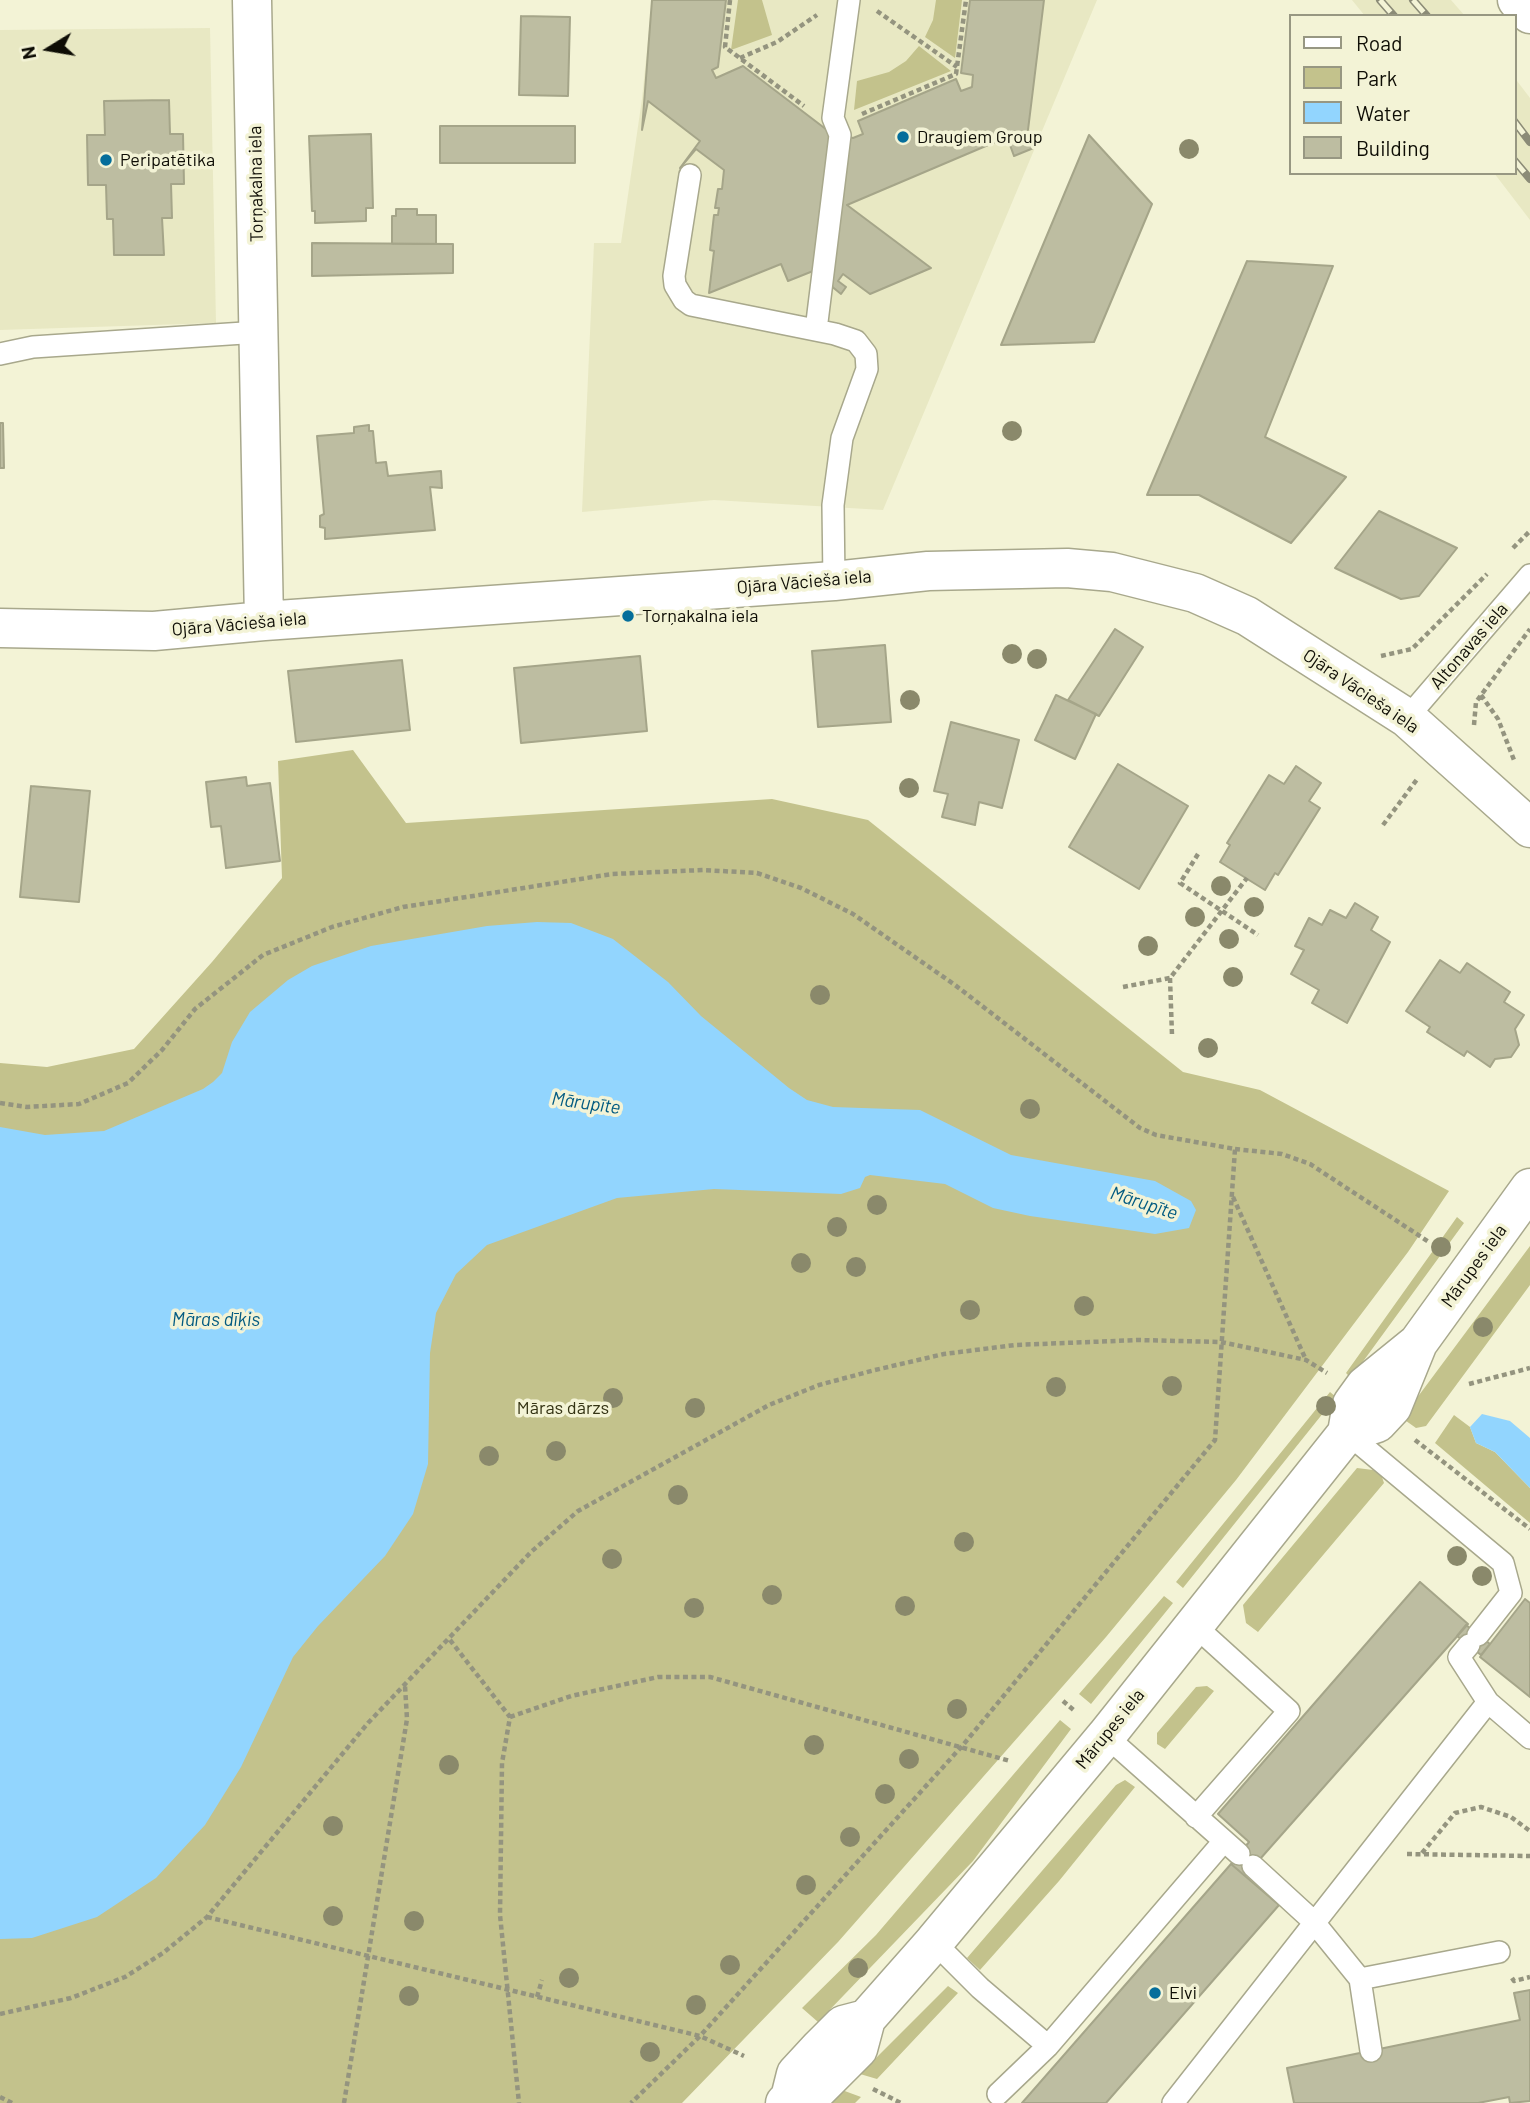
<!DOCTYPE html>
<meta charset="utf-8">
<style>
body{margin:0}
#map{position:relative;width:1530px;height:2103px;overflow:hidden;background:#f3f3d6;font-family:Barlow,sans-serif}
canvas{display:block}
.legend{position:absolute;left:1289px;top:14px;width:228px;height:161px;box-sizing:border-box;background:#f3f3d6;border:2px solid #979782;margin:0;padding:9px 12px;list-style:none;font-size:21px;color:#0e0d05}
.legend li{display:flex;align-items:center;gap:14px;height:35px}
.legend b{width:35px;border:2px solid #979782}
.north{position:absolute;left:14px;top:14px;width:70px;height:70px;-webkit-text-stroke:5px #f3f3d6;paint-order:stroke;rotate:259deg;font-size:19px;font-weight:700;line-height:28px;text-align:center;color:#0e0d05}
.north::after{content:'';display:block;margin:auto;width:24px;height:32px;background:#0e0d05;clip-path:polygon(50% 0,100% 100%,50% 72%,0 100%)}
</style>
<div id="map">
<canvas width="1530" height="2103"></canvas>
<ul class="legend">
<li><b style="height:9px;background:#fff"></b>Road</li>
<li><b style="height:19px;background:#c3c28c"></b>Park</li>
<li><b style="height:19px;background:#92d5fe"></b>Water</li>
<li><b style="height:19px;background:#bdbda1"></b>Building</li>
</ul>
<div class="north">N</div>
</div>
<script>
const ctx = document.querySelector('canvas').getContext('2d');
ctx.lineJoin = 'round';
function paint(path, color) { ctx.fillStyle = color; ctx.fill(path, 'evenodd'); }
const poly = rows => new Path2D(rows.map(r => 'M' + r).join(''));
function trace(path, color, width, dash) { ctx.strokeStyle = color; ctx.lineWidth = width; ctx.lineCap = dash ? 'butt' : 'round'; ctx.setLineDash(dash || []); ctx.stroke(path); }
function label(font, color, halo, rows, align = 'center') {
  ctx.font = font + ' Barlow,sans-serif'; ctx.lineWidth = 7; ctx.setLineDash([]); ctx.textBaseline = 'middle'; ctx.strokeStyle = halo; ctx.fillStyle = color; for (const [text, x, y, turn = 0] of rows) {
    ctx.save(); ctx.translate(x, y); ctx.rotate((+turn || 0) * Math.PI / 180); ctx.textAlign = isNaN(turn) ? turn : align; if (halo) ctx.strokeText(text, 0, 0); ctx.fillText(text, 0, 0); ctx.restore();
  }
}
paint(poly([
 [652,0,1097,0,883,510,714,500,582,512,594,243,621,243,642,99],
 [1352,0,1451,0,1465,16,1365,16],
 [210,28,216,323,0,330,0,30],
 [1514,77,1530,98,1530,220,1494,173,1514,173]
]), '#e8e8c3');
paint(poly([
 [738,0,762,0,772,35,731,50],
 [936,0,962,0,955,58,925,37,933,20],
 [919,46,951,71,854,110,857,81,889,72,906,61],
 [353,750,406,823,772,799,868,820,1183,1072,1260,1090,1449,1191,1408,1252,1236,1480,1106,1637,838,1942,682,2103,0,2103,0,1063,47,1067,134,1049,212,962,282,878,278,761],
 [1457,1217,1464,1223,1351,1378,1346,1373],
 [1530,1246,1530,1285,1426,1426,1416,1428,1402,1418],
 [1330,1392,1336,1397,1183,1588,1176,1582],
 [1454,1415,1470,1427,1476,1443,1495,1452,1530,1488,1530,1523,1435,1443],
 [1357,1468,1373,1470,1382,1477,1384,1483,1258,1632,1246,1623,1243,1605],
 [1164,1596,1173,1603,1091,1704,1079,1694],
 [1207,1686,1214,1691,1165,1749,1157,1744,1157,1733,1196,1687],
 [1060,1720,1071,1729,973,1861,818,2022,802,2008,876,1935],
 [1125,1780,1135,1787,1059,1881,980,1970,967,1958,1116,1785],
 [948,1986,958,1993,877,2079,860,2074],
 [842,2090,861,2097,855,2103,830,2103]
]), '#c3c28c');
paint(poly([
 [537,922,571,923,613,939,668,982,701,1016,789,1088,807,1100,833,1107,920,1110,1011,1155,1155,1181,1191,1201,1196,1210,1189,1228,1155,1234,1030,1216,993,1208,945,1184,870,1175,865,1177,860,1188,841,1194,714,1189,617,1198,487,1245,456,1274,436,1313,430,1353,428,1464,413,1514,385,1556,318,1626,293,1657,241,1767,205,1825,156,1878,97,1917,32,1938,0,1939,0,1127,45,1135,104,1131,203,1089,213,1082,222,1073,232,1042,250,1012,288,980,312,966,371,946,487,926],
 [1482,1414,1510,1421,1530,1438,1530,1488,1495,1452,1476,1443,1470,1427]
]), '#92d5fe');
const building = poly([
 [652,0,726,0,718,67,712,70,716,78,743,66,831,133,853,138,863,134,858,121,956,79,961,91,972,87,973,75,961,73,970,0,1044,0,1028,130,1036,147,1014,156,1007,137,847,205,931,268,870,294,843,274,838,281,846,287,841,294,813,271,788,281,781,264,709,293,714,251,710,250,714,215,718,215,719,208,715,208,718,189,722,189,724,170,696,149,680,168,700,141,648,101,642,130,652,0],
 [521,16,570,17,568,96,519,95,521,16],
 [169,100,170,134,183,134,184,184,171,184,172,218,162,218,164,255,114,255,113,219,107,219,106,185,88,185,87,135,105,135,104,101,169,100],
 [440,126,575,126,575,163,440,163,440,126],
 [371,134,373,208,366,208,366,221,315,223,315,211,312,211,309,136,371,134],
 [1089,135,1152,204,1094,342,1001,345,1089,135],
 [396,209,417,209,417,215,436,215,436,244,392,244,392,216,396,216,396,209],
 [312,243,453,244,453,273,312,276,312,243],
 [1247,261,1333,266,1265,437,1346,477,1291,543,1199,495,1147,495,1247,261],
 [0,423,3,423,4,468,0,468,0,423],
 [369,425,369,431,373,431,376,463,386,462,388,476,441,471,442,488,430,487,435,530,325,539,325,528,320,527,320,516,324,514,317,436,354,433,354,427,369,425],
 [1379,511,1457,548,1419,596,1401,599,1335,568,1379,511],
 [1115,629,1143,647,1099,716,1068,700,1115,629],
 [885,645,891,722,818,727,812,651,885,645],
 [640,656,647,731,521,743,514,668,640,656],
 [402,660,410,730,296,742,288,671,402,660],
 [1056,695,1096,714,1075,759,1035,740,1056,695],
 [951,722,1019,740,1002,808,979,802,975,825,942,817,948,794,934,791,951,722],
 [1118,764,1188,806,1139,889,1069,847,1118,764],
 [1296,766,1321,783,1309,801,1320,808,1278,875,1275,873,1265,890,1220,862,1230,845,1227,843,1269,775,1284,784,1296,766],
 [246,777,247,786,270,783,280,861,226,868,221,826,211,827,206,782,246,777],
 [31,786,90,791,79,902,20,897,31,786],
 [1355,903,1378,917,1371,930,1390,942,1347,1023,1312,1003,1319,990,1291,974,1304,950,1295,946,1309,918,1322,925,1330,910,1346,918,1355,903],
 [1440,960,1460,973,1467,963,1510,992,1504,1002,1524,1015,1515,1029,1519,1045,1511,1057,1495,1059,1490,1067,1467,1051,1464,1056,1427,1032,1430,1027,1406,1011,1440,960],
 [1420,1582,1468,1624,1245,1876,1231,1864,1249,1842,1218,1814,1420,1582],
 [1525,1599,1530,1603,1530,1697,1480,1657,1525,1599],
 [1466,1625,1490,1644,1481,1655,1457,1636,1466,1625],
 [1231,1864,1279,1905,1106,2103,1022,2103,1231,1864],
 [1530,1990,1530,2101,1510,2103,1509,2097,1478,2103,1294,2103,1287,2068,1520,2020,1514,1993,1530,1990]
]);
paint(building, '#bdbda1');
trace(building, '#a5a589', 2);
const lane = poly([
 [690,175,674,276,675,285,684,300,691,305,835,334,856,341,866,354,867,369,842,438,833,505,834,581],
 [816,330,840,135,833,118,849,0],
 [0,354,33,347,259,332],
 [1407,718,1530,575],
 [1347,1433,1503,1563,1511,1593,1478,1635],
 [1194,1625,1289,1711,1196,1817],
 [1488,1702,1530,1738],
 [1106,1736,1239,1854],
 [1253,1866,1313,1921,1360,1979,1371,2051],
 [934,1942,980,1988,1048,2046],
 [1360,1979,1499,1952],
 [998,2094,1048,2046,1224,1841],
 [1173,2103,1488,1702,1459,1657,1469,1645]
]);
const street = poly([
 [1517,0,1530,14]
]);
const secondary = poly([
 [252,0,264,621],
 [0,628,154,631,264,621,834,581,928,571,1067,568,1112,572,1195,593,1247,616,1407,718,1530,828],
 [1347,1433,1377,1423,1392,1407,1418,1343,1530,1188],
 [790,2098,814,2093,858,2049,866,2019,934,1942,1106,1736,1347,1433,1352,1404,1365,1386,1418,1343],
 [785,2103,790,2098,796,2074,820,2048,843,2025,866,2019]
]);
trace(lane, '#a8a88c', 24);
trace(street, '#a8a88c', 41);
trace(secondary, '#a8a88c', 41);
trace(poly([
 [730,0,725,47,804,106],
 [877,11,957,67],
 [740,58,777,42,817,15],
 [862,114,956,74,966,0],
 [1513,548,1530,531],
 [1381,656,1412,649,1487,574],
 [1481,695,1498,719,1514,760],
 [1474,725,1476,702,1530,629],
 [1383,825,1418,778],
 [1198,854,1180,883,1258,935],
 [1170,978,1172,1035],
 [1123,987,1170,978,1247,878],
 [0,1103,27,1107,79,1104,128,1083,162,1050,195,1009,263,955,332,927,403,907,612,874,703,870,757,873,801,888,853,914,955,985,1140,1128,1156,1135,1235,1149,1215,1440,963,1745,700,2036,631,2103],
 [1235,1149,1282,1154,1310,1164,1429,1242],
 [1233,1197,1306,1360],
 [1469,1384,1530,1368],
 [1415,1440,1530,1529],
 [450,1640,510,1717,502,1763,500,1915,519,2103],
 [1063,1701,1076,1712],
 [510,1717,571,1696,658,1677,710,1677,1010,1761],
 [1422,1853,1455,1813,1481,1807,1511,1817,1530,1831],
 [1407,1854,1530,1856],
 [207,1917,700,2036,744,2056],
 [1512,1978,1514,1981,1530,1977],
 [537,1997,542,1980],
 [0,2014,71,1998,125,1977,163,1953,207,1917,368,1723,531,1552,578,1511,769,1405,819,1385,875,1370,944,1354,1015,1345,1139,1340,1221,1342,1306,1360,1327,1373],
 [873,2089,901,2103],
 [0,2097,12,2103],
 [344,2103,407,1719,405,1686]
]), '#94947f', 4.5, [5, 3.5]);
trace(lane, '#fff', 21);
trace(street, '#fff', 38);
trace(secondary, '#fff', 38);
const rail = poly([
 [1380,0,1394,16],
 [1413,0,1427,16],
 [1514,121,1530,142],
 [1514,160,1530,179]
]);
trace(rail, '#8b8b77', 8);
trace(rail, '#f3f3d6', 5, [16]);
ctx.fillStyle = '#8a896b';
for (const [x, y] of [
 [1189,149],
 [1012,431],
 [1012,654],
 [1037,659],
 [910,700],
 [909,788],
 [1221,886],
 [1254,907],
 [1195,917],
 [1229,939],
 [1148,946],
 [1233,977],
 [820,995],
 [1208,1048],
 [1030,1109],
 [877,1205],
 [837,1227],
 [1441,1247],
 [801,1263],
 [856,1267],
 [1084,1306],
 [970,1310],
 [1483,1327],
 [1172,1386],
 [1056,1387],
 [613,1398],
 [1326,1406],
 [695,1408],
 [556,1451],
 [489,1456],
 [678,1495],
 [964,1542],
 [1457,1556],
 [612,1559],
 [1482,1576],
 [772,1595],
 [905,1606],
 [694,1608],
 [957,1709],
 [814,1745],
 [909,1759],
 [449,1765],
 [885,1794],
 [333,1826],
 [850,1837],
 [806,1885],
 [333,1916],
 [414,1921],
 [730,1965],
 [858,1968],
 [569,1978],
 [409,1996],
 [696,2005],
 [650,2052]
]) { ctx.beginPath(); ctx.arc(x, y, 10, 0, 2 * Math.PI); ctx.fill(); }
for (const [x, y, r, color] of [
 [903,137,7,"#056e9b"],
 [106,160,7,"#056e9b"],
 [628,616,7,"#056e9b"],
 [1155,1993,7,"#056e9b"]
]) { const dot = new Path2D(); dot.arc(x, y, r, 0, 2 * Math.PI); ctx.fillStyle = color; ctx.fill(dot); trace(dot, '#f3f3d6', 2.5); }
label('18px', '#0e0d05', '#f3f3d6', [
 ["Draugiem Group",917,137],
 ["Peripatētika",120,160],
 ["Torņakalna iela",642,616],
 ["Elvi",1169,1993]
], 'left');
label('18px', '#0e0d05', '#f3f3d6', [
 ["Torņakalna iela",256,184,-91],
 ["Ojāra Vācieša iela",804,582,-5],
 ["Ojāra Vācieša iela",239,624,-5],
 ["Altonavas iela",1469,646,-49],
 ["Ojāra Vācieša iela",1361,691,34],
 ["Mārupes iela",1474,1266,-54],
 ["Mārupes iela",1110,1729,-51]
]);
label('18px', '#343314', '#f3f3d6', [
 ["Māras dārzs",563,1408]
]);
label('italic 19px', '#035b81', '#f3f3d6', [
 ["Mārupīte",586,1103,8],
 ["Mārupīte",1144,1203,18],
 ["Māras dīķis",216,1320]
]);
</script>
